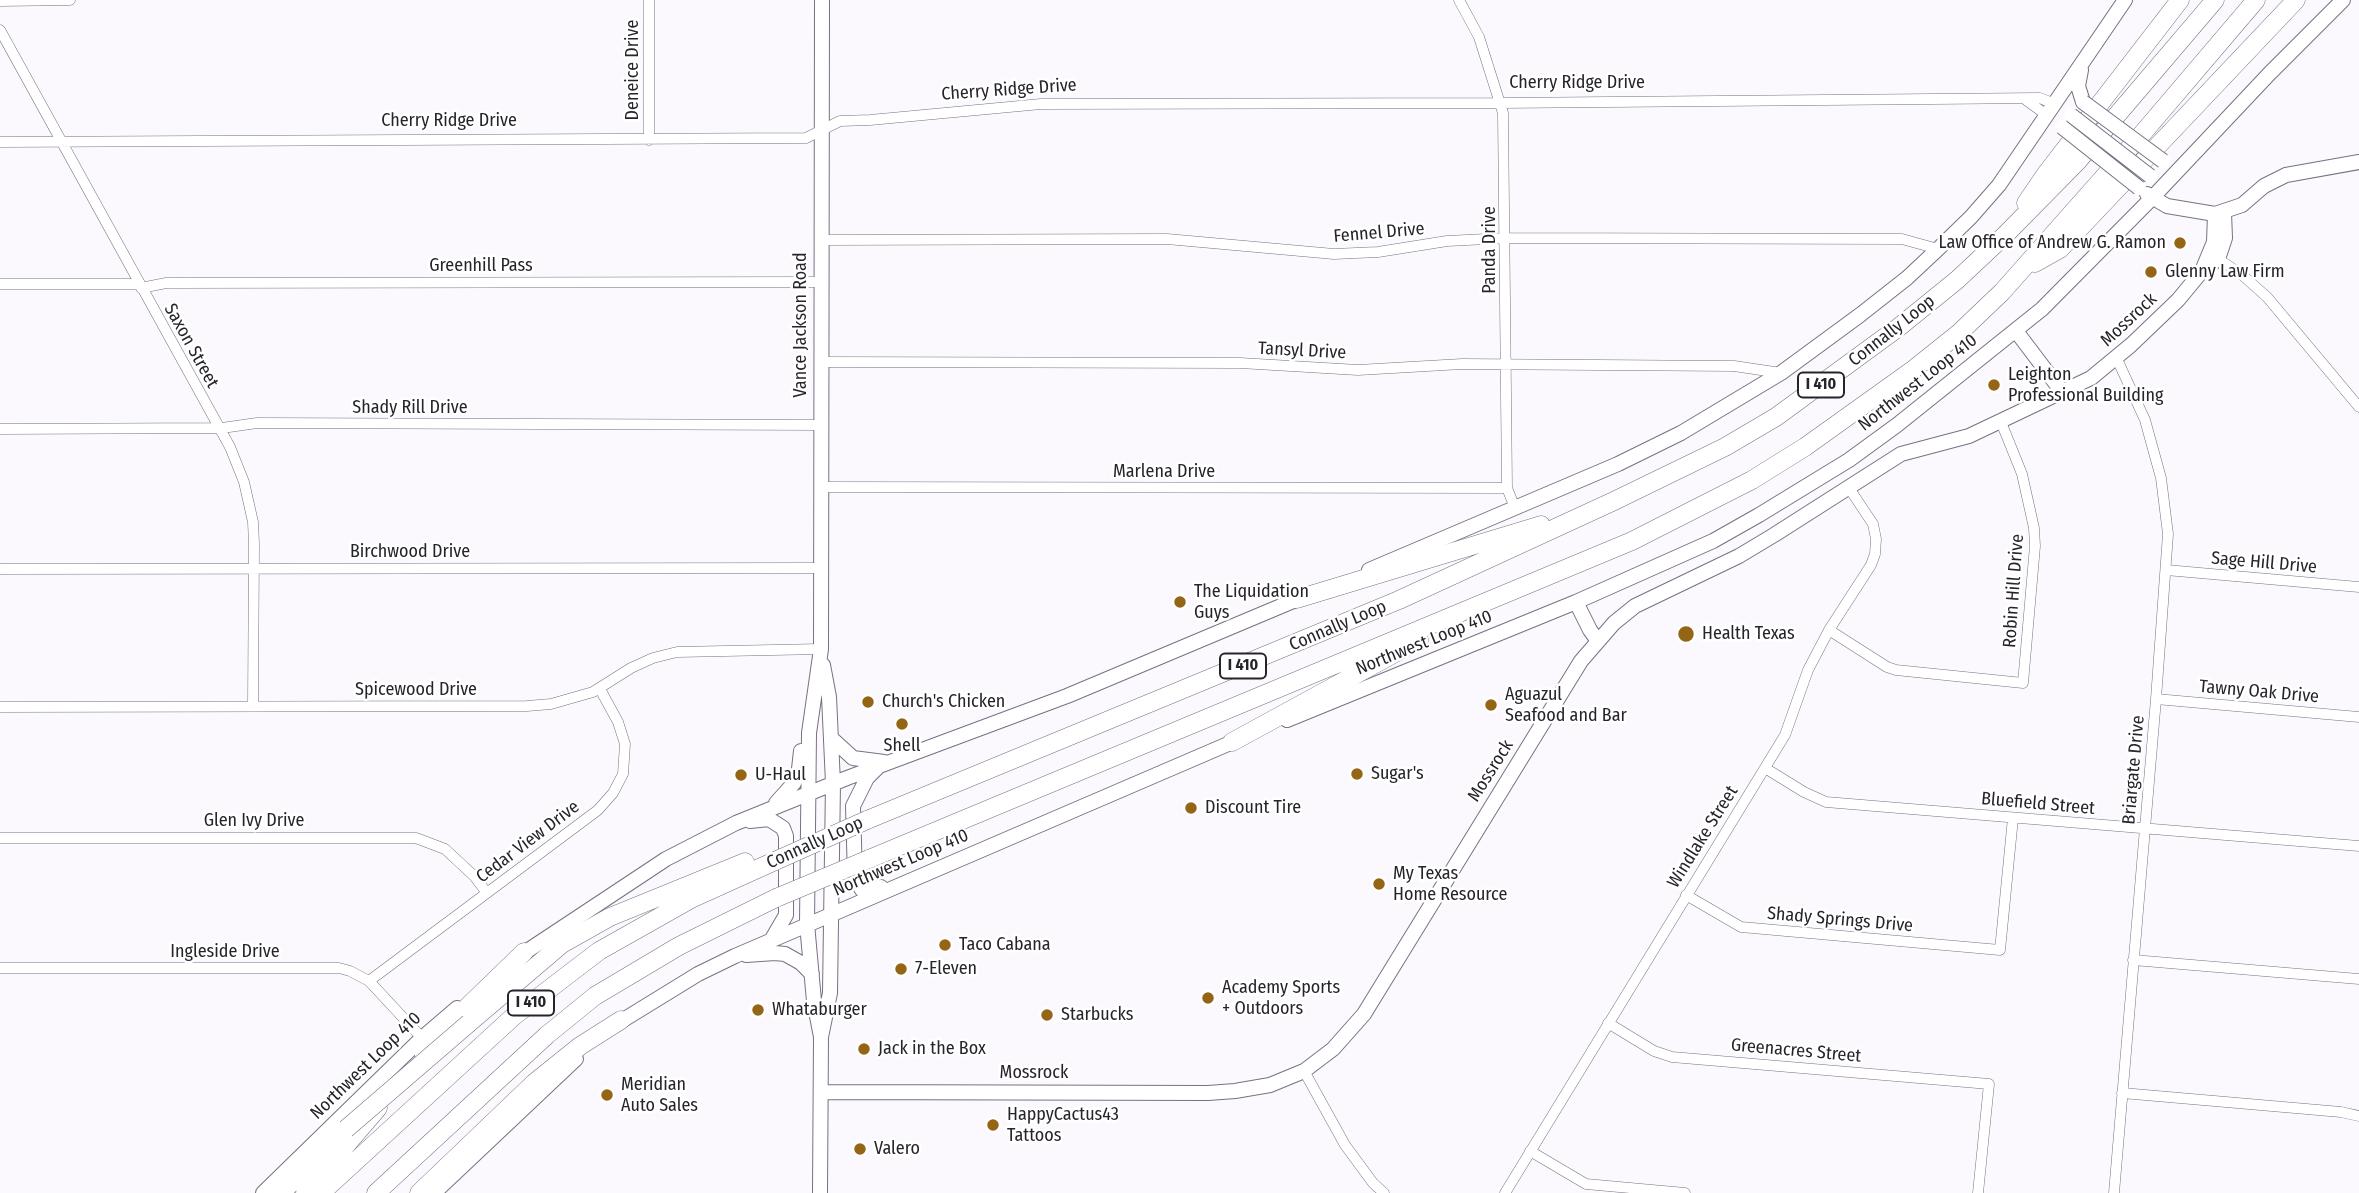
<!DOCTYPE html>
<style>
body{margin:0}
canvas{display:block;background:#fbf9fe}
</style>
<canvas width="2359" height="1193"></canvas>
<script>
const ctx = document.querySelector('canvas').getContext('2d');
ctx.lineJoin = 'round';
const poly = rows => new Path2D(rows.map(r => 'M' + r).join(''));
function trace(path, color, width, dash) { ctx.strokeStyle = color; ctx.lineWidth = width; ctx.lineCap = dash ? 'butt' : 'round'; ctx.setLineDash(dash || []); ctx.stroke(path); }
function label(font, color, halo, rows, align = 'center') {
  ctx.font = font + ' "Fira Sans Condensed",sans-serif'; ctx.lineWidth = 5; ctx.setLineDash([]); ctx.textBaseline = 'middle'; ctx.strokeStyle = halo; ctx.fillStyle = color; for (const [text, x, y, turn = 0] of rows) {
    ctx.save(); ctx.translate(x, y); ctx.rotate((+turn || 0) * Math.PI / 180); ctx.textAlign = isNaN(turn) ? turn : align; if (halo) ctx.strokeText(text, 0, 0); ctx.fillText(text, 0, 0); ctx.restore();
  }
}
const street = poly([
 [1459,0,1479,37,1503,113,1507,488,1515,508],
 [0,1,70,0],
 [0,30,230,447,244,482,253,522,254,544,253,706],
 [2026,100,2048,116],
 [649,140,649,0],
 [0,142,806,138,840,121,870,120,1041,104,1501,103,2040,98,2055,104],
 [821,240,1167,239,1334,254,1378,252,1447,241,1506,238,1902,239,1938,249],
 [2218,259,2241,274,2267,297,2359,407],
 [0,284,139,284],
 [141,288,166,283,821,282],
 [821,362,1240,363,1358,370,1462,364,1734,366,1781,373],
 [0,429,222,428,257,423,821,425],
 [821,487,1507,488],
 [0,569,820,568],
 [2166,570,2359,587],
 [1829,630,1887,667,1896,670,2023,683,2035,546,2034,528,2022,474,2001,422],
 [2156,699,2359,717],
 [0,707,527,706,551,704,593,692,631,668,653,658,677,652,821,649],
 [1765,768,1804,792,1826,802,2359,846],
 [0,838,416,838,445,849,474,876,487,893],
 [1686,895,1741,927,2000,950,2013,818],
 [2133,960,2359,979],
 [0,968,339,968,350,971,369,981,422,1038],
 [369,981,598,810,613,793,623,774,625,744,618,722,600,689],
 [1608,1023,1654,1051,1672,1057,1989,1084,1978,1193],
 [1304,1071,1345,1145,1373,1183,1384,1193],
 [2122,1093,2341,1112,2359,1116],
 [1530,1151,1586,1184,1685,1193],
 [1505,1193,1785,735,1808,670,1829,630,1871,565,1875,554,1876,539,1873,524,1849,488],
 [2114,1193,2156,699,2168,534,2161,478,2145,420,2117,359]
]);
const secondary = poly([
 [2081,70,2078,86,2083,102],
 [2147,194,2167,206,2215,214,2242,205,2264,186,2286,175,2359,162],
 [2202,271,2214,242,2215,214],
 [2016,331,2063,393],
 [1369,570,1618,464,1681,433,1781,373,1860,315,1907,278,1938,249,1971,217,1999,185,2125,0],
 [1576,602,1590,630,1598,641],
 [1287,720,1576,602,1713,541,1759,515,1849,460,1897,425,2042,309,2152,198,2270,73,2343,0],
 [831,738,853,758,884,762],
 [877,768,867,778,853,806,855,878,862,890,868,891,881,887],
 [776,803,794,783,799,769,801,751],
 [750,821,769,819,783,828,786,836,786,915,772,939],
 [746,955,775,953,785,954,801,963,812,974],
 [518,957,666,859,736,823,847,778,1067,696,1305,596],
 [615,1025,698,974,735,956,1242,738],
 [821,1037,814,1001,807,924,809,733,821,649,822,0],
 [821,1092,1208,1093,1235,1091,1270,1085,1304,1071,1333,1049,1364,1014,1581,661,1614,623,1635,606,1739,556,1774,535,1901,454,1969,436,2091,378,2131,345,2178,300,2202,271,2218,259,2225,238,2224,213],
 [263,1193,422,1038,457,1008],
 [434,1193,576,1059],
 [820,1193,821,1037,830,993,833,783,829,697,823,665]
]);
const highway = poly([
 [2026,203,2045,175,2180,0],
 [2035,263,2060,249,2296,0],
 [1297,599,1541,525],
 [1232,742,1419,640],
 [867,820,1399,600,1614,501,1725,447,1776,417,1899,327,1957,280,2005,235,2077,162,2215,0],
 [869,859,1632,541,1752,480,1805,447,1914,369,1959,333,2002,292,2142,134,2256,0],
 [469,1023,562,944,610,917,745,862],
 [424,1055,458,1016,524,952],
 [281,1193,346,1129],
 [305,1193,378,1108],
 [321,1193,514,1016,599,951,693,898,775,861],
 [376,1193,547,1035,595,996,679,946,776,898],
 [419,1193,534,1083,580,1046,621,1020]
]);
trace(street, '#797083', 11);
trace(secondary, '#797083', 16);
trace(highway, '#797083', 19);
trace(street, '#fff', 10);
trace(secondary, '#fff', 14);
trace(highway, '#fff', 18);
const secondaryBridge = poly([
 [2083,102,2163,161],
 [2071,115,2150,176],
 [2062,127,2139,188]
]);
const highwayBridge = poly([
 [775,861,867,820],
 [776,898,869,859],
 [346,1129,469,1023]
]);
trace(secondaryBridge, '#797083', 16, []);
trace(highwayBridge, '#797083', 19, []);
trace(secondaryBridge, '#fff', 14);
trace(highwayBridge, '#fff', 18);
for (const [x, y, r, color] of [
 [2180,243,7,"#956516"],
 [2151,272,7,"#956516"],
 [1994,385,7,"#956516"],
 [1180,602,7,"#956516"],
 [1686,634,9,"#956516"],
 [868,702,7,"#956516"],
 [1491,705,7,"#956516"],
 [902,724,7,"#956516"],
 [1357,774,7,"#956516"],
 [741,775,7,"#956516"],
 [1191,808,7,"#956516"],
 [1379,884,7,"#956516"],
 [945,945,7,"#956516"],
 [901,969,7,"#956516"],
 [1208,998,7,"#956516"],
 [758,1010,7,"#956516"],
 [1047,1015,7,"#956516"],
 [864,1049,7,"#956516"],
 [607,1095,7,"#956516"],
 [993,1125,7,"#956516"],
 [860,1149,7,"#956516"]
]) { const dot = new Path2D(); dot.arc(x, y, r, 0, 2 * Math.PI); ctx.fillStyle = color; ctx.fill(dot); trace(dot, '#fff', 2.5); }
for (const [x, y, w] of [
 [1821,385,46],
 [1243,666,46],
 [531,1003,46]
]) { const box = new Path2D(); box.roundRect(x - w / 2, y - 12.5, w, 25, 5); ctx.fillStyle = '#fff'; ctx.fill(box); trace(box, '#27232b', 2); }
label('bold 16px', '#27232b', null, [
 ["I 410",1821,385],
 ["I 410",1243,666],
 ["I 410",531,1003]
]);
label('18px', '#27232b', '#fff', [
 ["Deneice Drive",633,70,-90],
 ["Cherry Ridge Drive",1577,83],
 ["Cherry Ridge Drive",1009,90,-4],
 ["Cherry Ridge Drive",449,121],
 ["Fennel Drive",1379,233,-5],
 ["Panda Drive",1490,250,-90],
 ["Greenhill Pass",481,266],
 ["Mossrock",2129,320,-43],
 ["Vance Jackson Road",801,325,-90],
 ["Connally Loop",1892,331,-38],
 ["Saxon Street",191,346,61],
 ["Tansyl Drive",1302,351,3],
 ["Northwest Loop 410",1918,383,-38],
 ["Shady Rill Drive",410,408],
 ["Marlena Drive",1164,472],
 ["Birchwood Drive",410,552],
 ["Sage Hill Drive",2264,563,5],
 ["Robin Hill Drive",2014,591,-86],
 ["Connally Loop",1338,626,-23],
 ["Northwest Loop 410",1424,643,-22],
 ["Spicewood Drive",416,690],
 ["Tawny Oak Drive",2259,692,5],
 ["Briargate Drive",2134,770,-85],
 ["Mossrock",1491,771,-58],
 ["Bluefield Street",2038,804,5],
 ["Glen Ivy Drive",254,821],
 ["Windlake Street",1703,837,-58],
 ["Cedar View Drive",528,842,-37],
 ["Connally Loop",815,843,-24],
 ["Northwest Loop 410",901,863,-23],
 ["Shady Springs Drive",1840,920,5],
 ["Ingleside Drive",225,952],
 ["Greenacres Street",1796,1051,5],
 ["Northwest Loop 410",366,1066,-44],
 ["Mossrock",1034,1073]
]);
label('18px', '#27232b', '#fff', [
 ["Law Office of Andrew G. Ramon",2166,243,"right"],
 ["Glenny Law Firm",2165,272],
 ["Leighton",2008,375],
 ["Professional Building",2008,396],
 ["The Liquidation",1194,592],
 ["Guys",1194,613],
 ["Health Texas",1702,634],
 ["Aguazul",1505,695],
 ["Seafood and Bar",1505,716],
 ["Church's Chicken",882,702],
 ["Shell",902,746,"center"],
 ["Sugar's",1371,774],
 ["U-Haul",755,775],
 ["Discount Tire",1205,808],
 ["My Texas",1393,874],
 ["Home Resource",1393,895],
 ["Taco Cabana",959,945],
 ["7-Eleven",915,969],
 ["Academy Sports",1222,988],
 ["+ Outdoors",1222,1009],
 ["Whataburger",772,1010],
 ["Starbucks",1061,1015],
 ["Jack in the Box",878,1049],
 ["Meridian",621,1085],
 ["Auto Sales",621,1106],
 ["HappyCactus43",1007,1115],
 ["Tattoos",1007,1136],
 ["Valero",874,1149]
], 'left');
</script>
